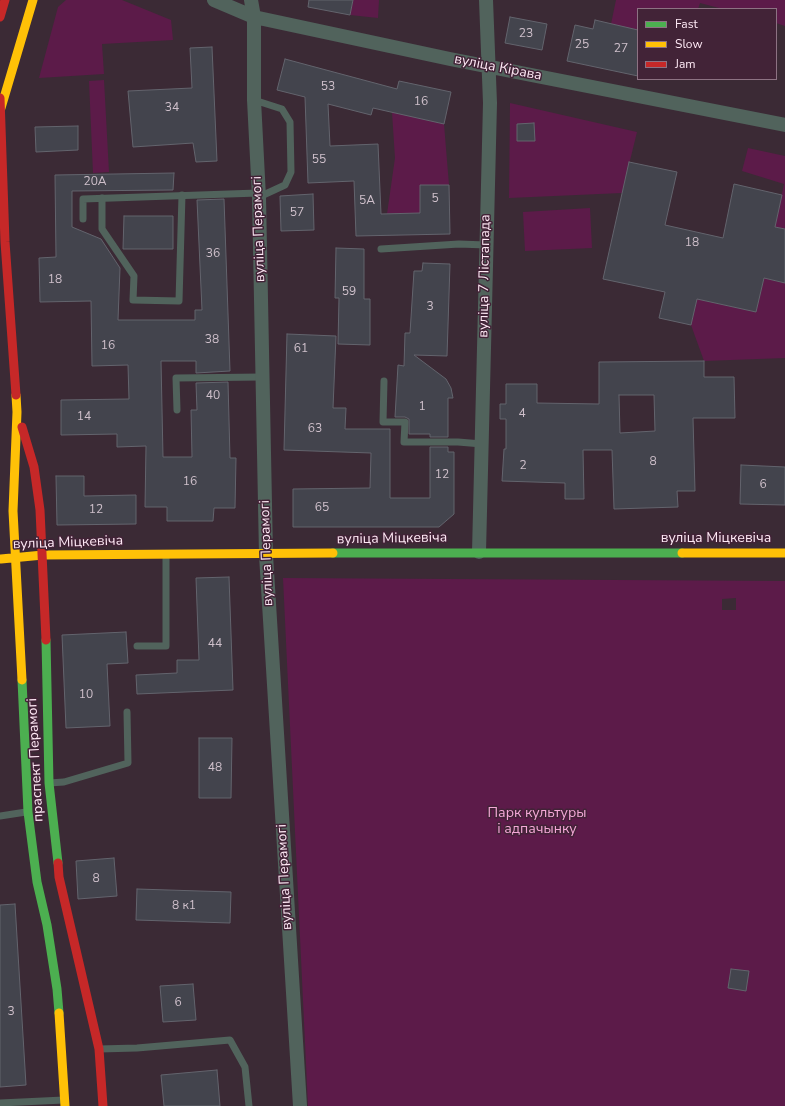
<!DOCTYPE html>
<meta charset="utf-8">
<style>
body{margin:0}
#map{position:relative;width:785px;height:1106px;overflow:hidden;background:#3b2a35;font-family:"Nunito Sans",sans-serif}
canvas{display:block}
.legend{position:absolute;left:637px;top:8px;width:140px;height:72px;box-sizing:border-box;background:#422337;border:1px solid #8d7283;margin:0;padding:5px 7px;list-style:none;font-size:12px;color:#fee9f5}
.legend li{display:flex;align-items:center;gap:8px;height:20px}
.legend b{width:20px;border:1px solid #8d7283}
</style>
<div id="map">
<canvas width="785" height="1106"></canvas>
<ul class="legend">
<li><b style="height:5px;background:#4caf50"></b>Fast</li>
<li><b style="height:5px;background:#ffc107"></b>Slow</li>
<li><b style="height:5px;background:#c62828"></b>Jam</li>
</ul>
</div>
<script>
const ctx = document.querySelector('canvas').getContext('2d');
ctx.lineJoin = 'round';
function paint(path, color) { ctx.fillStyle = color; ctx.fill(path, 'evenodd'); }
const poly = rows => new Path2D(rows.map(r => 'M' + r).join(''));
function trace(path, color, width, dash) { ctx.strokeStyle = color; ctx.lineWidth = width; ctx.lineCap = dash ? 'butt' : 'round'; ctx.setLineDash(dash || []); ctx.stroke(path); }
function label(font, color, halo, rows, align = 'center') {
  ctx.font = font + ' "Nunito Sans",sans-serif'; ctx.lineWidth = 3; ctx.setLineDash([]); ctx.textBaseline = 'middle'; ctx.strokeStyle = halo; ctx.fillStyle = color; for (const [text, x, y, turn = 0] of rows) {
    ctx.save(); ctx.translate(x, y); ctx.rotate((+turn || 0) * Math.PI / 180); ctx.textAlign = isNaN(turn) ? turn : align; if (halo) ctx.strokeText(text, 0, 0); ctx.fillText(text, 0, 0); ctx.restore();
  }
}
paint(poly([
 [66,0,122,0,171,20,173,40,102,44,104,74,39,78,58,7],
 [353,0,379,0,378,18,350,15],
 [616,0,785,0,785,26,776,23,776,9,723,9,700,3,698,9,638,9,638,31,611,24],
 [104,80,109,172,93,173,89,81],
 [510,103,637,132,622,193,509,198],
 [392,112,444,124,449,185,420,185,420,213,387,214,395,158],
 [748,148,785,156,785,229,775,227,784,184,742,171],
 [590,208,592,248,525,251,523,212],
 [764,278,785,283,785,358,704,361,691,325,697,299,756,312],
 [283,578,785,581,785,1106,308,1106],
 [736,598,736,610,722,610,722,599],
 [731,969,749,972,746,991,728,988]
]), '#5c1b49');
const building = poly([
 [309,0,353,0,350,15,308,7,309,0],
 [510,17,547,24,542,50,505,43,510,17],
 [595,20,638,30,638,76,567,61,575,25,593,29,595,20],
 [212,47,217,161,196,162,193,143,133,147,128,91,192,88,190,48,212,47],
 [285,59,397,89,399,81,451,92,444,124,373,108,371,115,328,104,330,146,378,144,381,214,420,213,420,185,449,185,450,234,356,236,354,181,308,183,305,97,277,90,285,59],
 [534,123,535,141,517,141,517,124,534,123],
 [78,126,78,150,36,152,35,127,78,126],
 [629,162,677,172,665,225,723,238,734,184,782,195,775,227,785,229,785,283,764,278,756,312,697,299,691,325,659,318,665,292,603,279,629,162],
 [174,173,173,190,72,191,72,227,101,239,120,268,118,320,195,320,195,310,202,310,197,200,224,199,230,371,196,373,196,361,161,361,163,457,192,457,191,410,197,410,196,383,228,382,230,458,236,458,235,508,214,508,213,521,167,521,167,507,145,507,146,446,117,447,117,434,61,435,61,400,129,399,128,365,92,366,91,301,40,302,39,258,56,257,55,175,174,173],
 [313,194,314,230,281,231,280,196,313,194],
 [124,216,173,216,173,249,123,249,124,216],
 [336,248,364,249,364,299,370,299,370,345,338,344,339,298,335,298,336,248],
 [423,263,450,264,447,356,414,355,446,379,451,388,453,398,448,398,448,437,430,437,430,434,409,434,409,419,405,417,395,417,398,365,404,366,405,333,410,333,414,271,422,271,423,263],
 [287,334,336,336,333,408,346,408,345,429,390,429,390,498,430,498,430,447,448,447,448,452,454,452,454,514,439,527,293,527,293,489,370,488,371,453,284,450,287,334],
 [704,361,704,377,734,377,735,418,693,418,695,491,677,491,678,507,614,509,612,450,583,450,584,499,565,499,565,483,502,481,504,449,506,449,506,419,500,419,500,404,506,404,506,384,537,384,537,403,599,404,599,362,704,361],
 [619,395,654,395,655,431,620,433,619,395],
 [741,465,785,467,785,505,740,504,741,465],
 [56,476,84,476,84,496,136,495,136,524,57,525,56,476],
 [229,577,233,690,137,694,136,675,177,673,177,660,199,660,196,578,229,577],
 [126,632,128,663,107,664,110,726,66,728,62,635,126,632],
 [199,738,232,738,231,798,199,798,199,738],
 [114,858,117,896,78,899,76,861,114,858],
 [137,889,231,892,230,923,136,920,137,889],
 [15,904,26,1085,0,1087,0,905,15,904],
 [731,969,749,971,746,991,728,988,731,969],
 [193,984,196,1020,163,1022,160,986,193,984],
 [217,1070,220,1106,164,1106,161,1075,217,1070]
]);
paint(building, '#43444d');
trace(building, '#63646d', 1);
trace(poly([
 [254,100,282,109,290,122,291,172,285,185,259,197],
 [102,198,102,229,134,276,133,300,179,301,182,195],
 [83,219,83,199,258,193],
 [381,249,459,244,486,245],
 [384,381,383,422,405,422,404,442,458,442,482,444],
 [177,410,176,378,262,377],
 [137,646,166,646,166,555],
 [49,783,64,782,128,763,127,712],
 [0,816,26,812],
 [99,1049,137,1048,230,1040,245,1067,249,1106],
 [0,1103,64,1100]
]), '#51635c', 7);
trace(poly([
 [214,0,254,17,450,59,785,125],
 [251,0,254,17,254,100,259,197,266,555,300,1106],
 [479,552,490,103,486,0]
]), '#51635c', 14);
trace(poly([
 [333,553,682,553],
 [46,640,49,783,58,863],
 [22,680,28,812,37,882,47,925,57,989,59,1013]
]), '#4caf50', 9);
trace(poly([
 [1,108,33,0],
 [16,395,17,412,13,511,22,680],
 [682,553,785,553],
 [1,559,43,555,333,553],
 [59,1013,65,1106]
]), '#ffc107', 9);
trace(poly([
 [0,17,5,0],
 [0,98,5,242,16,395],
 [22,427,34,467,40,510,46,640],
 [58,863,59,877,99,1049,103,1106]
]), '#c62828', 9);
label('12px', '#cfc0cb', null, [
 ["23",526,34],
 ["25",582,45],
 ["27",621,49],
 ["53",328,87],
 ["16",421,102],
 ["34",172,108],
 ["55",319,160],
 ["20А",95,182],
 ["5",435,199],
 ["5А",367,201],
 ["57",297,213],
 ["18",692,243],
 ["36",213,254],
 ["18",55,280],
 ["59",349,292],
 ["3",430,307],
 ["38",212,340],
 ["16",108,346],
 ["61",301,349],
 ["40",213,396],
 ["1",422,407],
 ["4",522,414],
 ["14",84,417],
 ["63",315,429],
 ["8",653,462],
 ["2",523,466],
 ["12",442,475],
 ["16",190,482],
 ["6",763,485],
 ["65",322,508],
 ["12",96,510],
 ["44",215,644],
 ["10",86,695],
 ["48",215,768],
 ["8",96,879],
 ["8 к1",184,906],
 ["6",178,1003],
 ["3",11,1012]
]);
label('14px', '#fee9f5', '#422337', [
 ["вуліца Кірава",498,68,11],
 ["вуліца Перамогі",259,229,-92],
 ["вуліца 7 Лістапада",485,276,-89],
 ["вуліца Міцкевіча",392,539,-1],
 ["вуліца Міцкевіча",716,539],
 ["вуліца Міцкевіча",68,543,-2],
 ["вуліца Перамогі",267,553,-92],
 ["праспект Перамогі",36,760,-93],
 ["вуліца Перамогі",285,877,-93]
]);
label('14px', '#f4a8d7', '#422337', [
 ["Парк культуры",537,814],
 ["і адпачынку",537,830]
]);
</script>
